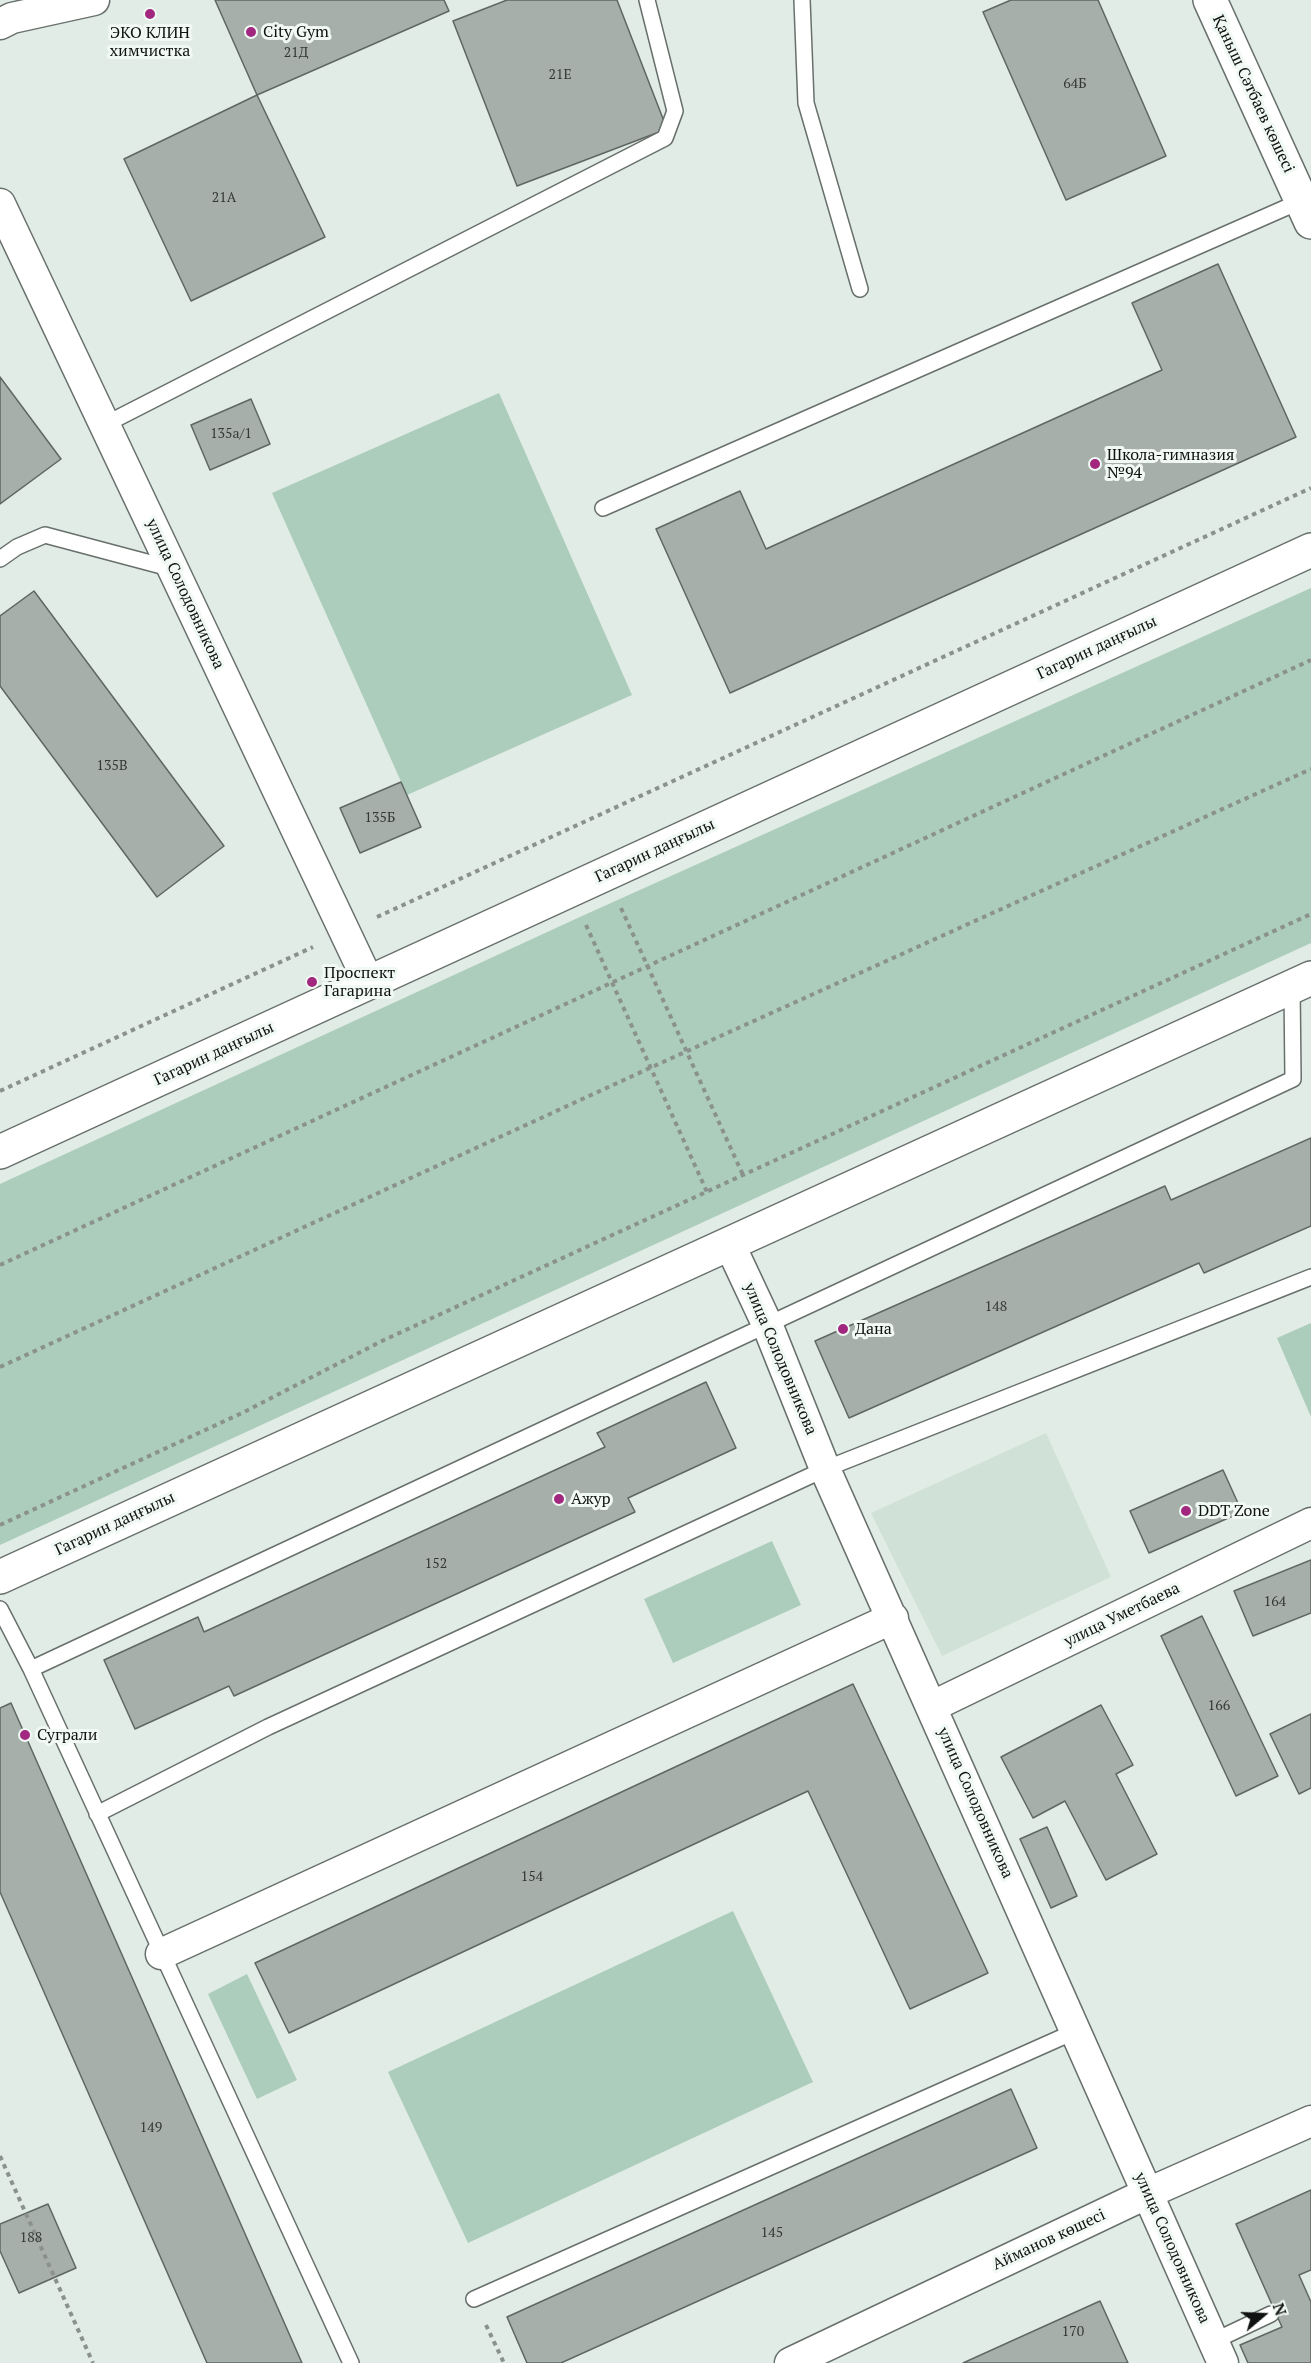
<!DOCTYPE html>
<meta charset="utf-8">
<style>
body{margin:0}
#map{position:relative;width:1311px;height:2363px;overflow:hidden;background:#e2ece6;font-family:"PT Serif",serif}
canvas{display:block}
.north{position:absolute;left:1233px;top:2285px;width:60px;height:60px;-webkit-text-stroke:4px #f0f9f4;paint-order:stroke;rotate:71deg;font-size:16px;font-weight:700;line-height:24px;text-align:center;color:#0f1210}
.north::after{content:'';display:block;margin:auto;width:21px;height:27px;background:#0f1210;clip-path:polygon(50% 0,100% 100%,50% 72%,0 100%)}
</style>
<div id="map">
<canvas width="1311" height="2363"></canvas>
<div class="north">N</div>
</div>
<script>
const ctx = document.querySelector('canvas').getContext('2d');
ctx.lineJoin = 'round';
function paint(path, color) { ctx.fillStyle = color; ctx.fill(path, 'evenodd'); }
const poly = rows => new Path2D(rows.map(r => 'M' + r).join(''));
function trace(path, color, width, dash) { ctx.strokeStyle = color; ctx.lineWidth = width; ctx.lineCap = dash ? 'butt' : 'round'; ctx.setLineDash(dash || []); ctx.stroke(path); }
function label(font, color, halo, rows, align = 'center') {
  ctx.font = font + ' "PT Serif",serif'; ctx.lineWidth = 6; ctx.setLineDash([]); ctx.textBaseline = 'middle'; ctx.strokeStyle = halo; ctx.fillStyle = color; for (const [text, x, y, turn = 0] of rows) {
    ctx.save(); ctx.translate(x, y); ctx.rotate((+turn || 0) * Math.PI / 180); ctx.textAlign = isNaN(turn) ? turn : align; if (halo) ctx.strokeText(text, 0, 0); ctx.fillText(text, 0, 0); ctx.restore();
  }
}
paint(poly([
 [1046,1433,1111,1577,942,1656,871,1513]
]), '#d0e1d7');
paint(poly([
 [499,393,632,695,407,795,272,493],
 [1311,588,1311,943,0,1545,0,1184,582,916],
 [1311,1323,1311,1417,1277,1338],
 [772,1541,801,1605,673,1663,644,1599],
 [733,1911,813,2082,468,2243,388,2072],
 [247,1974,297,2080,257,2099,208,1994]
]), '#accdbb');
const building = poly([
 [215,0,444,0,449,11,257,95,215,0],
 [507,0,617,0,667,129,517,186,453,21,507,0],
 [1011,0,1098,0,1166,156,1066,200,983,12,1011,0],
 [257,95,325,237,191,301,124,159,257,95],
 [1218,264,1296,437,730,693,656,529,740,491,766,549,1162,370,1132,303,1218,264],
 [0,377,61,459,0,504,0,377],
 [251,399,270,444,210,470,191,425,251,399],
 [34,591,224,846,157,897,0,686,0,616,34,591],
 [401,782,421,827,360,853,340,808,401,782],
 [1311,1138,1311,1226,1204,1273,1199,1263,849,1418,815,1341,1165,1186,1171,1200,1311,1138],
 [706,1382,736,1448,628,1498,635,1512,234,1696,229,1686,135,1729,104,1660,198,1617,204,1632,605,1447,597,1433,706,1382],
 [1223,1470,1242,1512,1149,1553,1130,1511,1223,1470],
 [1311,1560,1311,1613,1253,1636,1234,1591,1311,1560],
 [1202,1616,1278,1776,1236,1796,1161,1636,1202,1616],
 [853,1684,988,1973,910,2009,808,1791,289,2033,255,1963,853,1684],
 [11,1703,302,2363,207,2363,0,1892,0,1708,11,1703],
 [1101,1705,1133,1765,1116,1774,1157,1854,1106,1880,1065,1801,1033,1818,1001,1757,1101,1705],
 [1311,1714,1311,1788,1299,1794,1270,1734,1311,1714],
 [1047,1827,1077,1896,1051,1908,1020,1839,1047,1827],
 [1011,2089,1037,2148,561,2363,527,2363,507,2317,1011,2089],
 [1311,2190,1311,2270,1299,2275,1311,2302,1311,2363,1248,2363,1240,2345,1282,2327,1236,2224,1311,2190],
 [48,2204,76,2268,19,2293,0,2251,0,2224,48,2204],
 [1100,2301,1128,2363,963,2363,1100,2301]
]);
paint(building, '#a6afaa');
trace(building, '#5f6762', 1.5);
const lane = poly([
 [802,0,806,103,860,289],
 [104,425,665,138,675,111,647,0],
 [603,508,1301,201],
 [0,559,17,547,45,535,173,569],
 [0,1609,31,1669,351,2363],
 [31,1669,1293,1079,1292,987],
 [97,1814,268,1727,825,1469,1311,1277],
 [474,2299,1076,2031],
 [1214,2341,1271,2314]
]);
const street = poly([
 [0,24,12,18,94,0],
 [0,204,369,983],
 [729,1243,767,1324,825,1469,1223,2363],
 [933,1706,1311,1523],
 [161,1954,893,1618],
 [790,2363,1148,2193,1311,2121]
]);
const secondary = poly([
 [1210,0,1311,222],
 [0,1152,1311,550],
 [0,1577,1311,978]
]);
trace(lane, '#68706c', 18);
trace(street, '#68706c', 33);
trace(secondary, '#68706c', 36);
trace(poly([
 [621,908,743,1175],
 [377,917,1311,488],
 [586,925,707,1192],
 [0,1091,313,947],
 [0,1265,1311,660],
 [0,1367,652,1067,1311,769],
 [0,1525,242,1413,384,1340,1311,914],
 [0,2156,93,2363],
 [486,2325,504,2363]
]), '#8b928e', 4, [4.5, 4.5]);
trace(lane, '#fff', 15);
trace(street, '#fff', 30);
trace(secondary, '#fff', 33);
for (const [x, y, r, color] of [
 [150,14,6,"#a2287f"],
 [251,32,6,"#a2287f"],
 [1095,464,6,"#a2287f"],
 [312,982,6,"#a2287f"],
 [843,1329,6,"#a2287f"],
 [559,1499,6,"#a2287f"],
 [1186,1511,6,"#a2287f"],
 [25,1735,6,"#a2287f"]
]) { const dot = new Path2D(); dot.arc(x, y, r, 0, 2 * Math.PI); ctx.fillStyle = color; ctx.fill(dot); trace(dot, '#f0f9f4', 2); }
label('14px', '#353936', null, [
 ["21Д",296,53],
 ["21Е",560,75],
 ["64Б",1075,84],
 ["21А",224,198],
 ["135а/1",231,434],
 ["135В",112,766],
 ["135Б",380,818],
 ["148",996,1307],
 ["152",436,1564],
 ["164",1275,1602],
 ["166",1219,1706],
 ["154",532,1877],
 ["149",151,2128],
 ["145",772,2233],
 ["188",31,2238],
 ["170",1073,2332]
]);
label('16px', '#0f1210', '#f0f9f4', [
 ["City Gym",263,32],
 ["ЭКО КЛИН",150,33,"center"],
 ["химчистка",150,51,"center"],
 ["Школа-гимназия",1107,455],
 ["№94",1107,473],
 ["Проспект",324,973],
 ["Гагарина",324,991],
 ["Дана",855,1329],
 ["Ажур",571,1499],
 ["DDT Zone",1198,1511],
 ["Суграли",37,1735]
], 'left');
label('16px', '#0f1210', '#f0f9f4', [
 ["Қаныш Сәтбаев көшесі",1253,94,65],
 ["улица Солодовникова",185,594,65],
 ["Гагарин даңғылы",1097,648,-25],
 ["Гагарин даңғылы",655,851,-25],
 ["Гагарин даңғылы",214,1054,-25],
 ["улица Солодовникова",780,1359,67],
 ["Гагарин даңғылы",115,1524,-25],
 ["улица Уметбаева",1122,1615,-26],
 ["улица Солодовникова",975,1803,66],
 ["Айманов көшесі",1049,2240,-25],
 ["улица Солодовникова",1172,2248,66]
]);
</script>
